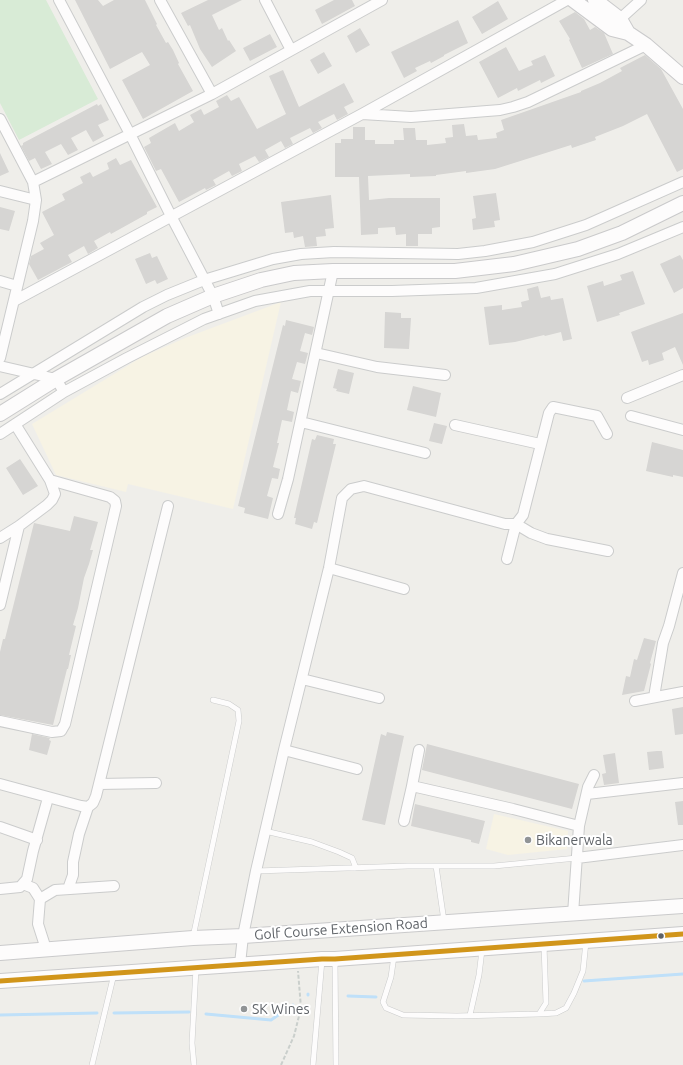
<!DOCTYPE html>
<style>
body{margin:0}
canvas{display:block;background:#efeeea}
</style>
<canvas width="683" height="1065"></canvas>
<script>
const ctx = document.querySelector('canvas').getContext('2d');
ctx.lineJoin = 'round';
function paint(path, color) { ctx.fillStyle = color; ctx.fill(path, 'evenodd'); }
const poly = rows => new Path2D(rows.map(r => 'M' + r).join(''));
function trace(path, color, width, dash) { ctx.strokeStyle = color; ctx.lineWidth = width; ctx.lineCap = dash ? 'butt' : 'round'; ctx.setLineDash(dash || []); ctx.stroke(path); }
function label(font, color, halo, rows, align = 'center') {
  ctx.font = font + ' Ubuntu,sans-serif'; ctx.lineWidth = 4; ctx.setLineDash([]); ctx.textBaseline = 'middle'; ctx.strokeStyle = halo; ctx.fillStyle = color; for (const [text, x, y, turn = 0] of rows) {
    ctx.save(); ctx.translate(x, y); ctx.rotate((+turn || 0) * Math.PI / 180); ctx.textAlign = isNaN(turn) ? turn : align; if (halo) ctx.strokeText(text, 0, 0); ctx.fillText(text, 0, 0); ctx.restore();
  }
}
paint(poly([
 [281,302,233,509,128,484,126,492,56,475,32,424,142,357,185,338],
 [494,814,568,831,567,849,508,855,486,849]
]), '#f7f3e4');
paint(poly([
 [0,0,46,0,98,99,19,140,0,103]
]), '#d8ebd6');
trace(poly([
 [584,981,683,974],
 [308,995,308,994],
 [348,996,376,997],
 [114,1013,189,1012],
 [206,1014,271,1020,293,1005],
 [0,1015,97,1013]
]), '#bfe0f9', 3);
paint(poly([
 [75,0,98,0,103,6,114,0,145,0,157,24,156,25,166,43,168,42,173,50,179,63,178,64,193,91,143,119,122,80,150,65,142,52,110,69],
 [208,0,242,0,212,15,219,30,222,28,228,41,229,40,236,51,212,67,200,49,190,25,188,26,181,13],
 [334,0,352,0,355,6,322,24,315,10],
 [498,1,508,19,482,34,472,17],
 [575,12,584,19,590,30,595,27,604,33,613,54,582,68,569,40,570,39,559,21],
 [458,20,468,43,444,55,444,56,431,63,430,61,415,68,417,71,404,78,391,52],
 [360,28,370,45,356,53,347,36],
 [270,34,277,47,250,61,243,48],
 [506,47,519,71,533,65,531,61,545,55,555,76,541,83,540,80,518,91,517,88,498,98,479,62],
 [324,52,332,66,318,74,310,60],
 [645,55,661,69,683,109,683,169,677,172,647,114,623,126,595,137,596,140,572,148,571,145,495,169,466,173,466,171,436,175,436,176,410,177,410,174,368,176,369,200,389,198,440,198,440,227,432,228,432,234,418,234,418,246,406,246,406,234,396,235,395,227,378,228,378,234,361,235,359,177,335,177,335,143,341,143,341,139,353,139,353,127,365,127,365,140,375,140,375,144,394,144,394,140,404,140,403,128,415,128,416,140,427,140,427,145,446,143,445,138,453,137,452,125,464,124,466,136,477,135,478,140,497,138,496,133,504,130,501,120,581,92,581,91,600,83,622,71,620,68],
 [283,70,299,107,344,83,354,102,344,107,348,114,337,120,334,114,318,122,322,128,313,133,310,128,290,138,293,144,285,148,281,141,265,150,269,157,259,162,255,156,239,164,242,171,232,176,229,171,213,180,216,185,206,190,205,188,179,202,161,169,156,171,144,147,151,143,149,138,175,123,179,131,194,122,190,115,201,109,204,115,219,107,216,101,227,95,231,101,239,97,257,129,286,114,269,76],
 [97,104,98,106,101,104,109,120,98,125,104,136,93,142,86,130,71,138,78,150,68,155,61,144,45,152,52,164,41,169,35,158,29,161,21,146,23,145,23,143],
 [0,153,9,172,0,176],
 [116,158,120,165,131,160,157,207,147,212,147,214,111,234,110,232,94,241,98,248,88,254,84,246,68,255,72,262,38,280,29,264,31,256,44,249,40,243,54,235,42,212,65,200,62,194,83,183,80,177,90,172,93,177,109,169,107,163],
 [496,193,500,220,494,221,495,227,473,230,472,219,476,218,473,196],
 [331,195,334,228,325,229,326,236,316,237,317,246,305,247,303,236,294,238,293,232,285,233,281,202],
 [0,207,15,211,9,231,0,229],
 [150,253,152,258,157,256,168,279,157,284,155,280,146,284,135,259],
 [680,255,683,260,683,288,674,293,660,264],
 [633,271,645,304,619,313,620,315,597,322,587,286,603,281,604,286,622,280,620,275],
 [538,286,541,298,550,296,551,300,563,298,572,339,563,341,561,332,545,336,544,335,515,342,489,345,484,307,502,305,502,310,522,307,521,302,529,300,527,289],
 [385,312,401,313,401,318,411,318,409,349,384,348],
 [683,313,683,365,675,347,662,353,664,360,649,365,648,360,642,362,631,332],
 [286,320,314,327,312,335,305,333,300,351,308,353,305,364,297,362,292,379,301,381,298,393,291,391,287,410,294,412,292,422,282,420,277,443,279,443,273,467,280,469,278,479,272,478,267,496,273,498,268,519,244,513,245,508,238,506,283,325,285,326],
 [338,369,354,373,349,394,336,391,337,389,333,388],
 [413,386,441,393,436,417,407,410],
 [434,423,447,426,442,444,429,441],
 [317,435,334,439,333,444,336,444,317,523,314,522,312,529,295,524,296,518,294,518,312,439,315,440],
 [652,442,683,450,683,477,673,475,673,477,646,471],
 [20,459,38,486,23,495,6,468],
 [74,516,98,522,90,550,93,550,89,564,84,578,78,608,73,625,76,626,69,655,71,655,68,669,67,669,53,725,0,715,0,652,3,639,5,639,34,523,70,531],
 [644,638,656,641,650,663,651,664,644,691,622,695,626,676,630,677,634,659,637,660],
 [683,707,683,734,675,735,672,709],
 [387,732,404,736,385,825,362,820,381,734,386,736],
 [32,734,50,738,49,740,51,741,47,755,29,750],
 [427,744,579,784,572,809,422,770],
 [657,751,662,751,664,768,649,770,647,752],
 [615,753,619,783,604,785,602,774,606,773,603,755],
 [683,801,683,825,678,825,675,802],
 [415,804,485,821,479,844,471,842,471,840,411,826]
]), '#d6d5d3');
const lane = poly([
 [265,831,312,842,339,852,352,858,356,868],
 [436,866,444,921],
 [256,871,408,866,494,866,577,858],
 [193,937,239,721,238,710,229,704,213,700],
 [394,956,391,977,383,1002,386,1008,403,1015,457,1016,539,1014,546,1003,544,945],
 [335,960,336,1065],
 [539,1014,556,1013,566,1008,574,993,583,971,586,942],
 [470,1015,479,975,482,950],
 [92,1065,114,974],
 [194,1065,192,1043,196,968],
 [313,1065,322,960]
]);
const street = poly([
 [59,0,130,134,171,216,213,296,219,314],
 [160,0,212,94],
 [265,0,291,50],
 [620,19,641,0],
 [362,114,411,117,500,110,513,107,528,102,646,45],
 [0,119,33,182,36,200,33,221,0,358],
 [33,182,212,94,382,0],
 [0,191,36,200],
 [0,281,17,286],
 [14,301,362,114,567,0],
 [316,353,377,367,445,375],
 [0,366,56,379,64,392,127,358,204,319,255,301,310,291,392,291,476,288,555,274,618,254,683,227],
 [0,394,143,307,167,295,204,280,273,259,301,254,334,252,458,254,485,251,533,242,586,225,683,182],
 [627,398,683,375],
 [631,416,683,430],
 [301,422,425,453],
 [15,424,50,480],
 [455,425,540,444],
 [0,434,64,392],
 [278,514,288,479,333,271],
 [0,538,19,526,47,505,52,500,55,494,50,480,110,497,115,501,116,506,65,724,61,731,52,732,0,721],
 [507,559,516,524,531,533,547,539,608,551],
 [329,568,404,589],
 [0,605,19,526],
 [302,679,379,698],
 [654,697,663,643,669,626,683,573],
 [635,701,683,692],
 [284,750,357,769],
 [419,750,412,786,513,809,579,826],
 [0,784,81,806,88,807,93,803,96,796,168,506],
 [99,784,156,783],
 [587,794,683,783],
 [404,821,412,786],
 [0,827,37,840],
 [577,858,683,845],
 [23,884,33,888,40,899,38,924,46,949],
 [0,889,20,887,27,879,33,851,48,798],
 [68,889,73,875,73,862,79,834,88,807],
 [40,899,55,890,114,886],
 [573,914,579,826,588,787,594,775],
 [240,964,243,936,256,871,284,750,329,568,342,498,351,489,364,486,505,524,516,524,523,515,549,413,553,407,597,416,607,434]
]);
const secondary = poly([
 [573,0,612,29,628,33,646,45,683,77],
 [595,0,620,19,628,33],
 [0,414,56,379,167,316,213,296,261,280,294,273,333,271,455,271,514,264,578,249,622,233,683,203],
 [0,953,193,938,243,936,683,906],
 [0,981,322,959,335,959,683,934]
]);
trace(lane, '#cbcccc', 6);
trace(street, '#cbcccc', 12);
trace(secondary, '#cacacb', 16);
trace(poly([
 [281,1065,294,1036,301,1008,298,971]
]), '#cacfcc', 2, [4, 2]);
trace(lane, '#fdfcfc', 5);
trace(street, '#fdfcfc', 10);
trace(secondary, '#fdfcfc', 14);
trace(poly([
 [0,981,322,959,335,959,683,934]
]), '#d1951a', 5);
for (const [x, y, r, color] of [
 [528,840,4,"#919496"],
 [661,936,3.5,"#5f6368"],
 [244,1009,4,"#919496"]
]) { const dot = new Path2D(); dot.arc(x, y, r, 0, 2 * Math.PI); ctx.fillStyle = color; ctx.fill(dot); trace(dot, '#fff', 1.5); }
label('14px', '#5f6368', '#fff', [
 ["Bikanerwala",536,840],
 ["SK Wines",252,1009]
], 'left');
label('14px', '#5f6368', '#fff', [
 ["Golf Course Extension Road",341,929,-4]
]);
</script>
